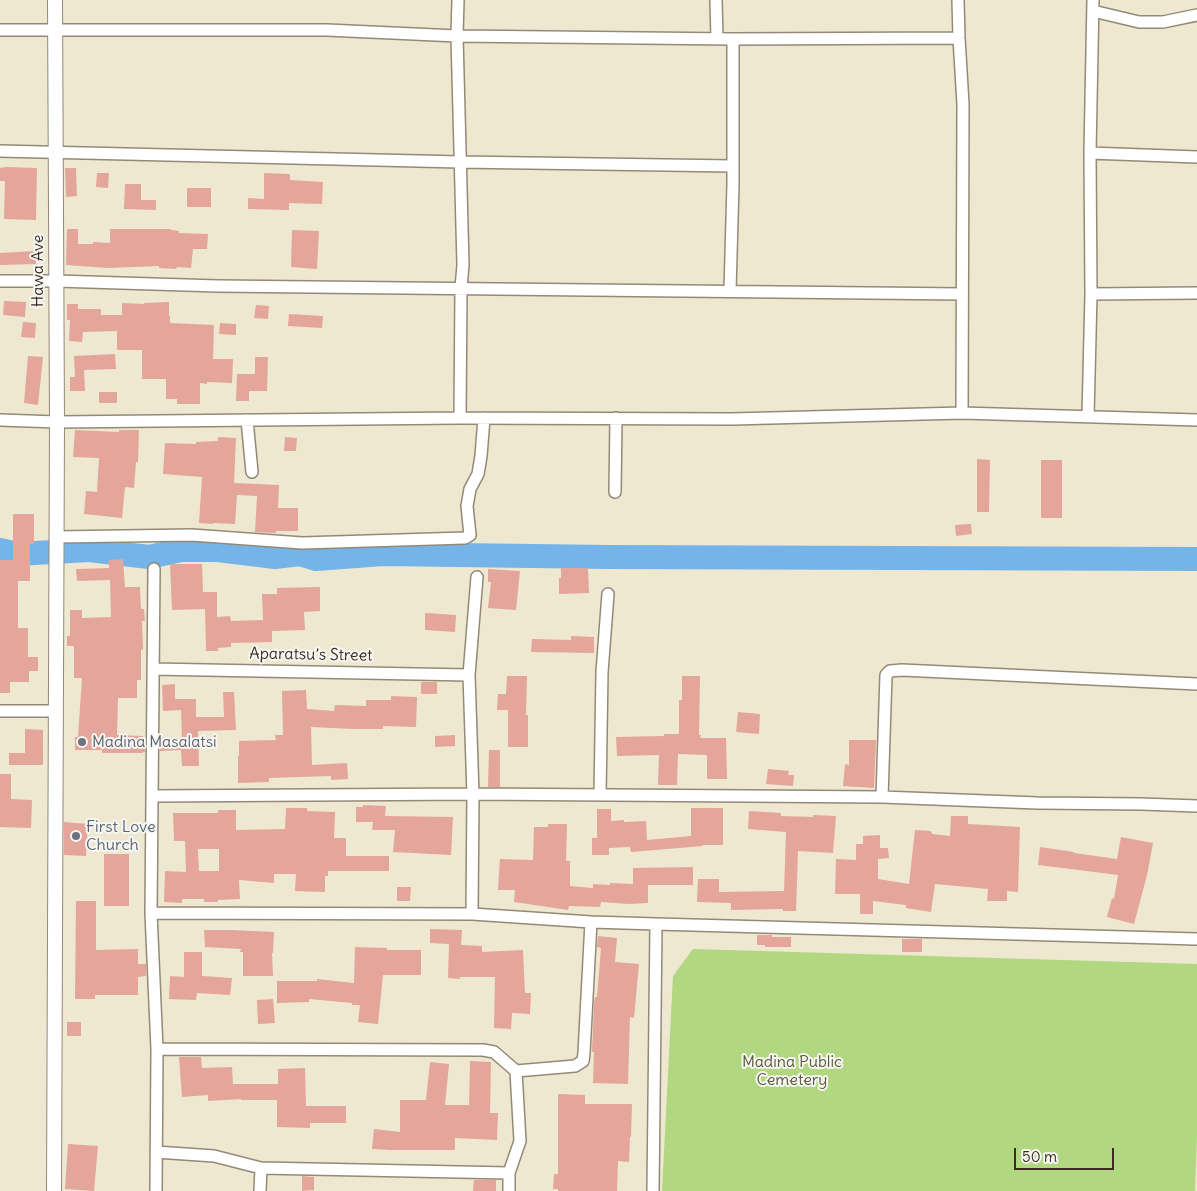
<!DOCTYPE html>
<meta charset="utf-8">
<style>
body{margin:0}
#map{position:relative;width:1197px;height:1191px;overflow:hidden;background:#eee8d0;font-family:Delius,sans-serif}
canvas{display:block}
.scale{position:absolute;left:1014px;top:1148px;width:100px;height:22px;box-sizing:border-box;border:2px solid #3b2a1e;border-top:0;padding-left:6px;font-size:15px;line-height:18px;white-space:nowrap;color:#3b2a1e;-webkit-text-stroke:4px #f6f6f2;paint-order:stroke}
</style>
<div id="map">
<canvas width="1197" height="1191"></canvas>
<div class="scale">50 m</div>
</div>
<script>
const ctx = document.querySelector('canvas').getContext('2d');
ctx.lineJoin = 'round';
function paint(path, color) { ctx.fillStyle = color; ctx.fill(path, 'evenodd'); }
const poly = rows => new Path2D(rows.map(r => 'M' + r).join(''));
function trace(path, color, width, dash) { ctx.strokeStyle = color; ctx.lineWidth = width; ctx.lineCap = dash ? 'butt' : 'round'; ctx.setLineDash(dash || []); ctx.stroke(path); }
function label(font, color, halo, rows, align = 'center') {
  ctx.font = font + ' Delius,sans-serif'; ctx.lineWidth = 4; ctx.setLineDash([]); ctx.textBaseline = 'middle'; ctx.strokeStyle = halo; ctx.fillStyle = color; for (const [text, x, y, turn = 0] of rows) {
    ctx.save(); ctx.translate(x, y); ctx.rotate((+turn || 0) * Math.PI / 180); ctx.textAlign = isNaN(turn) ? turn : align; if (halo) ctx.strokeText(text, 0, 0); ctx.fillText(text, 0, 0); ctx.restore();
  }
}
paint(poly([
 [693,949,1197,964,1197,1136,1195,1191,662,1191,673,976]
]), '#b1d781');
trace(poly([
 [0,550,17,554,89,550,149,557,181,550,218,550,275,557,300,554,316,559,383,554,607,557,1197,559]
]), '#75b4e9', 24);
paint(poly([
 [6,167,37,168,36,220,4,219,5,181,0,181,0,168],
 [65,168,76,168,77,196,66,197],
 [97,173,109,173,108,188,96,187],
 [264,173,290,174,290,180,323,182,322,204,289,203,289,210,248,209,248,198,264,199],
 [125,184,141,184,141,200,156,200,156,210,124,209],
 [187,188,211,188,211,207,187,207],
 [67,229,78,229,78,244,93,244,93,242,110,243,110,229,171,229,171,230,179,231,179,233,208,234,207,249,193,249,191,268,177,267,176,269,159,268,159,266,108,268,66,265],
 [292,230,319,231,317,269,291,267],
 [36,251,36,264,0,265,0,253],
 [4,301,26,302,25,317,3,315],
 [169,302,169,316,170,316,170,323,214,325,213,359,233,359,232,383,207,382,207,384,200,383,200,404,177,404,177,399,166,399,166,379,142,379,142,350,117,350,117,331,83,332,82,342,69,341,70,320,67,320,67,304,78,304,78,309,101,309,101,315,122,315,122,303,144,304,144,303],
 [256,305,269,306,268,319,254,318],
 [289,314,323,316,322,328,288,326],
 [23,322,36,323,35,338,21,337],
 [220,323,236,324,236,335,219,334],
 [115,354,116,369,84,370,85,391,70,391,70,377,75,377,74,356],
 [28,356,43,357,38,405,24,403],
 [255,357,268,357,267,391,249,391,249,401,236,401,237,374,255,374],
 [99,392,117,392,117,403,99,403],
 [75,430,119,432,119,430,139,430,138,462,136,462,134,488,125,487,122,518,84,514,86,491,97,492,99,458,73,457],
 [218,437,236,438,234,483,279,485,278,508,298,508,298,531,276,531,276,533,255,532,257,496,237,495,235,524,213,523,213,524,199,523,202,477,163,474,165,443,196,444,196,442,218,441],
 [285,437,297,438,296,451,284,451],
 [977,459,990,460,989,512,977,512],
 [1041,460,1062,460,1062,518,1041,518],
 [13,514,34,514,34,544,30,544,30,581,18,581,18,628,28,628,28,657,38,657,38,671,29,671,29,682,10,682,10,693,0,693,0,560,13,560],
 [971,524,972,534,956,536,955,525],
 [123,559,125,587,140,587,141,609,144,609,145,621,142,621,143,649,141,650,141,680,137,680,137,698,118,698,117,735,143,736,143,738,145,738,145,752,143,752,143,753,102,753,102,750,75,750,75,737,78,737,82,678,74,678,74,646,67,646,67,636,70,636,70,610,82,610,82,618,111,617,110,580,77,581,76,569,109,568,109,560],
 [170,564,202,564,203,592,217,592,217,617,230,616,231,621,263,620,262,594,277,594,277,588,320,587,320,611,304,612,305,630,272,631,272,642,231,643,231,647,218,648,218,651,206,651,205,609,172,610],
 [561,568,588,568,589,593,559,594,559,578,561,578],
 [488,569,520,571,516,610,488,608,491,582,488,582],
 [425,613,456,615,455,632,425,630],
 [571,636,594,637,594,653,531,652,532,639,571,640],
 [507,676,527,676,526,715,528,715,528,747,508,747,508,710,497,710,498,694,506,694],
 [682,676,700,676,699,735,701,735,700,738,726,738,727,779,707,779,707,755,678,754,677,785,658,785,659,755,617,756,616,737,664,736,664,734,679,734,679,700,682,700],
 [421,682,437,682,437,694,421,694],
 [175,684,175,699,196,699,196,717,224,717,223,692,234,692,236,730,198,731,199,766,182,766,181,750,160,751,160,738,182,738,181,710,163,711,162,685],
 [306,690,307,709,334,711,335,705,366,706,366,700,391,700,391,696,417,697,416,727,383,726,383,729,354,729,311,727,312,765,347,763,348,779,331,780,331,776,269,778,269,782,238,783,238,756,239,756,239,741,276,740,275,735,283,735,282,691],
 [738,712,760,714,759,734,736,732],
 [25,729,43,730,43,765,9,765,9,753,25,753],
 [455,735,455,746,435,747,435,736],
 [849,740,876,740,874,788,843,786,845,764,849,765],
 [489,750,500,750,500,787,488,787],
 [768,769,789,771,788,775,794,775,793,786,766,784],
 [0,774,11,774,11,799,32,800,31,828,0,827],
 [363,805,386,806,385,816,453,817,451,855,393,852,395,830,372,830,373,822,356,822,356,807,363,807],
 [286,808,307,808,307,811,335,812,334,838,346,838,346,856,389,856,389,871,328,871,328,876,325,876,325,892,295,891,296,874,274,874,274,883,239,880,240,899,218,900,218,902,204,902,204,899,182,899,182,903,164,902,165,871,186,872,185,841,174,841,173,813,218,813,218,810,236,810,236,830,285,829],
 [198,849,219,849,219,871,199,871],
 [691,808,723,808,723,845,703,845,703,846,631,852,630,847,609,848,609,855,592,855,592,838,597,838,597,809,611,809,611,821,624,820,624,822,646,821,647,840,691,836],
 [749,811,781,813,781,816,813,817,813,815,836,816,833,853,798,851,796,911,783,911,783,909,731,910,731,903,697,902,698,879,719,879,719,892,784,891,786,832,748,829],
 [951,816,968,816,968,824,1020,827,1018,892,1007,891,1007,901,987,901,988,889,935,884,931,912,906,908,906,905,873,901,873,914,860,914,860,894,835,894,836,859,856,860,856,844,863,844,863,836,880,835,880,848,888,848,889,858,878,859,878,879,909,884,915,830,931,831,932,834,950,836],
 [64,822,88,824,86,856,64,855],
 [548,824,567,824,566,861,570,861,570,886,593,888,593,884,610,885,610,883,633,884,633,868,693,867,693,885,648,885,648,903,629,904,601,902,600,907,569,906,568,910,514,902,515,890,498,890,500,859,533,860,534,827,548,827],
 [1121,837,1153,843,1147,875,1134,924,1107,917,1112,898,1114,899,1118,875,1038,865,1040,847,1074,852,1074,853,1117,859],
 [104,854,129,854,129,906,104,906],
 [397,887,411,887,410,901,397,901],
 [76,901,96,901,96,950,138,949,138,964,146,964,146,976,138,977,138,995,95,995,95,999,75,999],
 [430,929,462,930,461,945,482,946,482,952,523,950,525,993,531,993,530,1014,512,1013,511,1029,494,1028,495,977,460,977,460,979,448,978,449,944,430,943],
 [204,930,231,930,274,932,273,953,272,953,273,976,243,976,243,952,240,952,241,949,205,947],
 [757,935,772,935,772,937,791,937,791,947,765,947,765,945,757,945],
 [598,936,617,938,615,962,639,964,634,1018,630,1017,628,1084,593,1083,594,1052,592,1052,594,1003,595,997,597,997,601,948,597,947],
 [902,939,922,939,922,952,902,952],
 [355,947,387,948,387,950,421,950,421,975,383,975,378,1024,358,1022,360,1005,352,1005,352,1003,309,999,309,1002,277,1003,277,981,317,981,317,979,354,983],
 [184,952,202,952,202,976,232,978,230,995,197,993,196,1000,169,999,170,976,184,977],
 [273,999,275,1023,258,1024,257,1000],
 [67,1022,81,1022,81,1036,67,1036],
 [179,1057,201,1057,202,1068,232,1067,233,1084,278,1084,278,1069,305,1068,306,1106,346,1106,346,1123,310,1123,310,1128,277,1127,277,1100,241,1100,241,1099,208,1101,208,1095,182,1097],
 [470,1061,491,1062,490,1113,498,1113,497,1140,455,1138,455,1150,392,1150,372,1149,374,1129,400,1132,400,1100,426,1100,430,1062,449,1064,445,1105,469,1105],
 [558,1094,585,1095,585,1104,632,1104,631,1137,630,1137,629,1162,618,1161,617,1191,558,1191,558,1189,553,1189,554,1174,558,1174],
 [68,1144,98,1146,94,1191,65,1189],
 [302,1176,314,1177,314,1190,302,1191],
 [474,1180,496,1180,496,1191,473,1191]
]), '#e4a59b');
const minor = poly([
 [458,0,457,36,463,265,461,288,460,418],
 [716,0,717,39],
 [958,0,959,38,963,104,962,413],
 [1093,11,1139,22,1163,22,1197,15],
 [0,30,327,30,457,36,733,39,959,38],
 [0,151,460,162,733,166],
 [1090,153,1197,157],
 [0,281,56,281,218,286,962,294],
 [730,290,733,184,733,39],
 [1091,294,1197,293],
 [1088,416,1091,294,1090,153,1093,0],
 [0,420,57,422,460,418,732,419,962,413,1197,420],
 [247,420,252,472],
 [615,492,616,418],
 [56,537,192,535,302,543,465,538,470,535,467,506,470,489,478,474,481,456,484,418],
 [154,569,151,913,157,1049,156,1191],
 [153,669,469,675],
 [0,711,56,711],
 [600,795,602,672,608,594],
 [152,796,473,794,882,797,1037,803,1141,804,1197,806],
 [882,797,886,675,890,671,902,670,1197,684],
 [151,913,472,914,591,922,656,924,1197,939],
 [472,914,473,794,469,675,477,577],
 [157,1049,483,1050,494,1052,516,1071,575,1066,583,1061,584,1053,591,922],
 [156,1152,214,1156,261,1168,509,1173],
 [260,1191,261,1168],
 [509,1191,509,1173,520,1141,516,1071],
 [653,1191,656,924]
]);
const tertiary = poly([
 [54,1191,57,422,55,0]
]);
trace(minor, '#948977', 14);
trace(tertiary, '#948977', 16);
trace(minor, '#fff', 11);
trace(tertiary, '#fff', 14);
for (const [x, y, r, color] of [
 [82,742,5,"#6b7280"],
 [76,836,5,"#6b7280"]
]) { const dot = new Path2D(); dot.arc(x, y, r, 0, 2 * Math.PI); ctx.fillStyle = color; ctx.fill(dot); trace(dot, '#f6f6f2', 2); }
label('16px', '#3b2a1e', '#f6f6f2', [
 ["Hawa Ave",38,271,-90],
 ["Aparatsu’s Street",311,655,1]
]);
label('16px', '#5b616d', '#f6f6f2', [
 ["Madina Masalatsi",92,742],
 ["First Love",86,827],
 ["Church",86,845]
], 'left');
label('16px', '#585537', '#f6f6f2', [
 ["Madina Public",792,1062],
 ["Cemetery",792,1080]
]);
</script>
